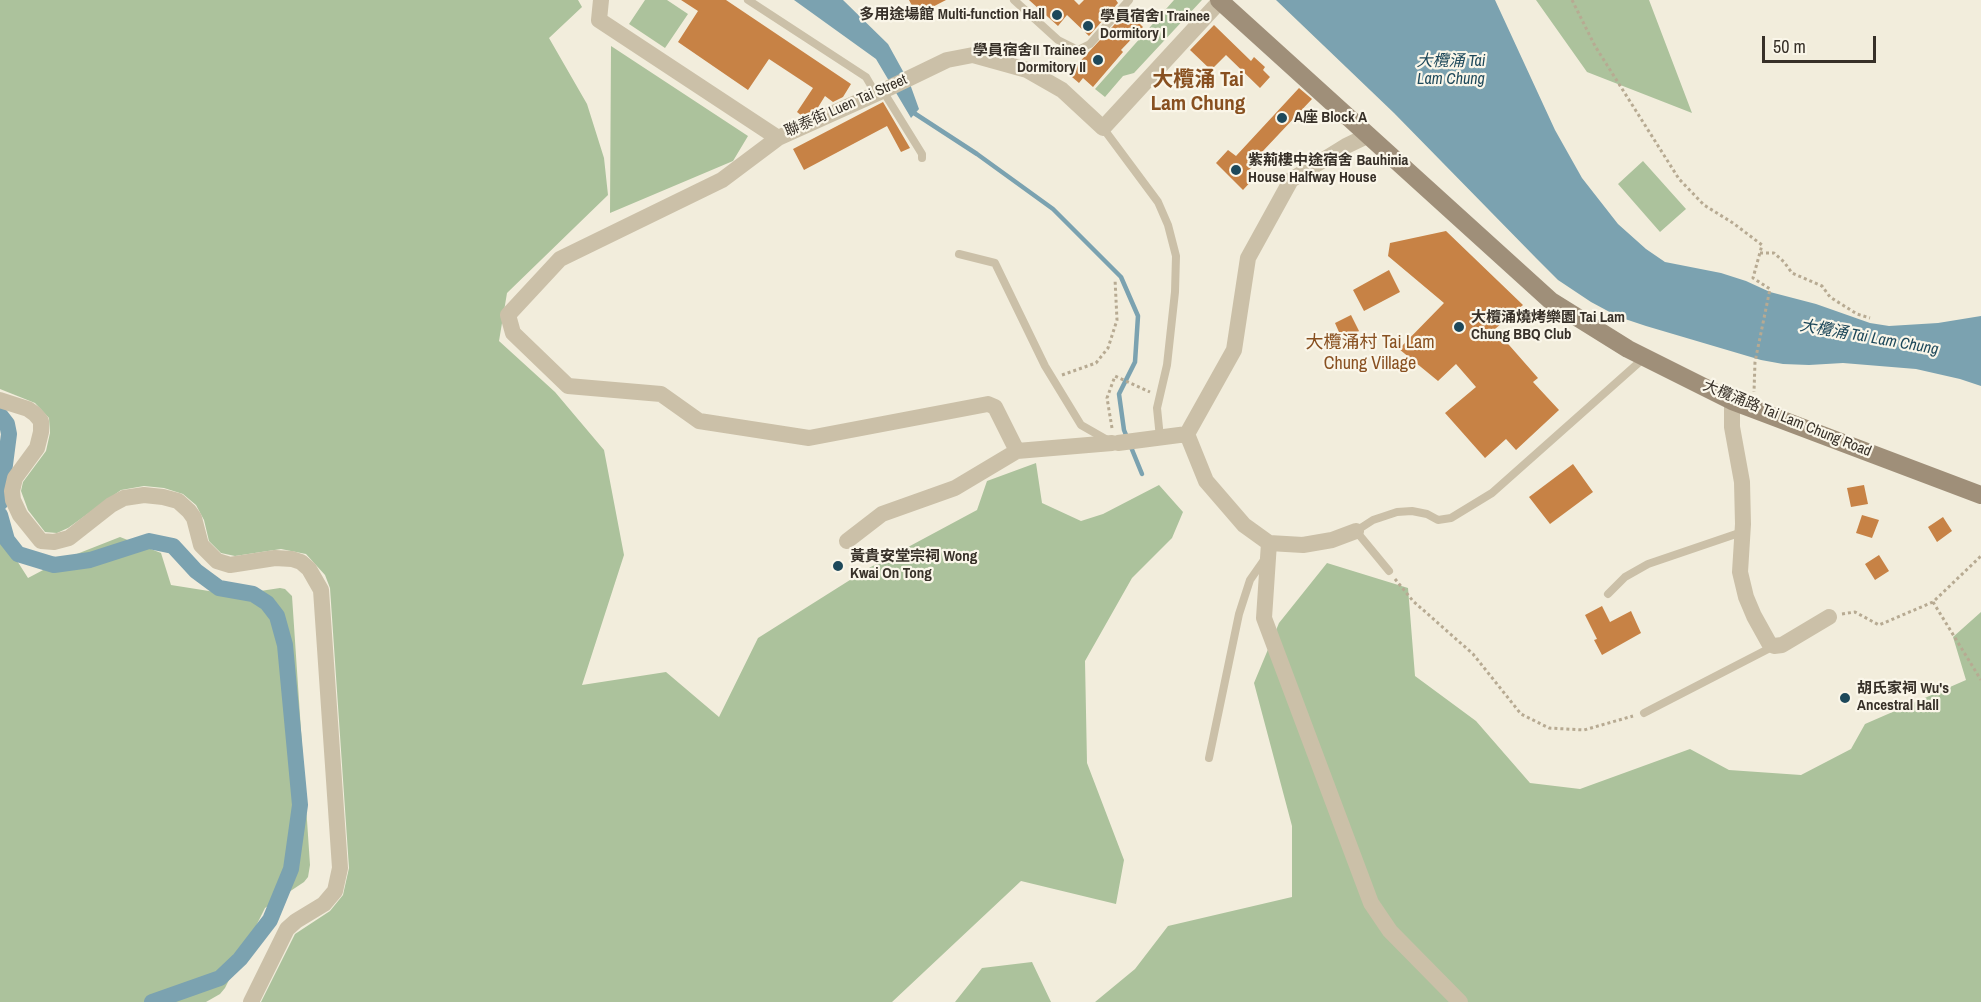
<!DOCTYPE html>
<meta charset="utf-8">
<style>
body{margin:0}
#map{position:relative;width:1981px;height:1002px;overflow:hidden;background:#f2eddc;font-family:"Archivo Narrow",sans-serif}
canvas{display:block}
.scale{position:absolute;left:1762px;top:36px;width:114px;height:27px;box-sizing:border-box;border:3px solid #373028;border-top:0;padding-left:8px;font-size:18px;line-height:21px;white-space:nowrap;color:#373028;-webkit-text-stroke:4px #faf6e9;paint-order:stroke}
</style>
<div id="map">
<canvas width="1981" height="1002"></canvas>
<div class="scale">50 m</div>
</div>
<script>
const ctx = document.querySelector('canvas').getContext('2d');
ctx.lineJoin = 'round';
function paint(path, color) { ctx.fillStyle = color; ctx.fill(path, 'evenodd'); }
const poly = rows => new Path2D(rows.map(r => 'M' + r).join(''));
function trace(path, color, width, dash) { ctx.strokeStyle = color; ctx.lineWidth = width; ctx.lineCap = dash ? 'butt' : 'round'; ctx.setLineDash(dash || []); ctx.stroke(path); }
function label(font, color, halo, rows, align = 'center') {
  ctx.font = font + ' "Archivo Narrow","Noto Sans TC",sans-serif'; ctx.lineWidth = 4.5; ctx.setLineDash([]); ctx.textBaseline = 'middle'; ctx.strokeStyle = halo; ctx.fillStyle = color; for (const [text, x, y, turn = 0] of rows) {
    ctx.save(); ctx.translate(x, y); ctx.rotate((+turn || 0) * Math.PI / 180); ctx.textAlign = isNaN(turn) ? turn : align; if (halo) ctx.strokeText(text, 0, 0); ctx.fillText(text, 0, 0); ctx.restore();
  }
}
paint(poly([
 [0,0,578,0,582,7,549,38,587,104,604,158,608,195,507,293,499,341,555,392,604,450,624,555,582,685,666,672,719,717,758,638,869,568,977,510,987,481,1036,463,1042,503,1081,521,1103,514,1159,485,1183,512,1172,538,1132,578,1085,661,1087,763,1124,860,1116,904,1021,881,892,1002,261,1002,295,934,330,911,343,895,349,868,330,588,325,575,306,554,281,549,235,556,221,553,209,541,204,520,196,505,183,494,164,488,144,486,121,490,68,528,57,533,45,532,28,510,21,491,23,482,46,451,50,433,49,418,35,403,0,389],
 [645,0,667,0,688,14,665,48,629,24],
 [1174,0,1202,0,1134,73,1123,76,1105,97,1095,89],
 [1536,0,1649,0,1692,113,1587,72],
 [611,46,748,136,733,161,610,213],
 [1643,161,1686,209,1660,232,1618,184],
 [0,534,28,578,64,559,120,537,161,553,171,585,234,595,280,588,285,589,292,596,310,865,308,877,304,882,265,908,225,988,220,994,206,1002,0,1002],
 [1327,563,1408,588,1415,676,1476,721,1530,783,1580,789,1690,749,1729,770,1801,775,1851,749,1865,724,1966,680,1953,637,1981,612,1981,1002,1095,1002,1135,969,1168,926,1292,897,1292,826,1254,683,1279,623],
 [1032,962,1051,1002,955,1002,982,968]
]), '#acc29c');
paint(poly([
 [794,0,843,0,888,44,910,84,919,109,911,118,876,59],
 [1276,0,1495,0,1555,130,1582,178,1618,224,1646,249,1665,262,1721,273,1746,281,1770,292,1816,304,1870,323,1889,326,1938,323,1981,316,1981,386,1960,379,1916,369,1843,363,1809,365,1783,364,1761,360,1646,326,1619,317,1591,302,1558,280,1536,258,1394,113]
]), '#7ba2b0');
trace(poly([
 [913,109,914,113,977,154,1053,209,1121,277,1138,316,1135,362,1119,394,1124,430,1142,474]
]), '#7ba2b0', 4.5);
trace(poly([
 [0,415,7,424,9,434,0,503],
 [0,515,7,540,18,554,54,565,90,560,149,541,173,546,196,571,219,588,253,594,267,603,277,616,285,645,300,805,291,869,270,920,240,959,220,978,152,1002]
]), '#7ba2b0', 16);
paint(poly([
 [681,0,726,0,851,84,843,97,833,102,825,96,817,109,802,116,797,112,813,88,769,59,748,90,678,42,698,11],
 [909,0,946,0,917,15],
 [1029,0,1074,0,1079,5,1084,0,1116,0,1118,3,1089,36,1067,15,1058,26],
 [1127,11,1143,27,1121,50,1123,52,1093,87,1083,78,1079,83,1072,77,1073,69],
 [1214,25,1251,61,1254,57,1265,67,1263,70,1270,77,1260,88,1226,55,1211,70,1190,50],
 [1299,88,1312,99,1262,152,1264,153,1249,170,1256,176,1243,190,1216,163,1228,150,1236,156],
 [883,102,910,148,901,152,887,126,804,170,793,149],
 [1446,231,1523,305,1495,329,1538,378,1533,382,1559,410,1516,450,1506,439,1485,458,1445,413,1476,387,1456,364,1438,381,1399,349,1444,303,1388,256,1390,243],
 [1389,270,1400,292,1364,311,1353,290],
 [1351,315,1359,331,1342,339,1335,323],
 [1573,464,1593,492,1550,524,1529,497],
 [1864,485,1868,504,1851,507,1847,488],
 [1862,515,1879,520,1872,538,1856,533],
 [1943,517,1952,531,1937,542,1928,527],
 [1879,555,1889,571,1875,580,1865,564],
 [1602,606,1610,622,1631,611,1641,633,1602,655,1594,640,1597,639,1585,615]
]), '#c78245');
trace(poly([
 [1572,0,1595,46,1679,179,1704,205,1733,223,1762,245,1753,278,1770,289,1755,362,1754,392],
 [1760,253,1774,253,1784,262,1792,273,1822,286,1830,297,1857,314,1870,318],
 [1062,375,1096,363,1108,348,1117,320,1115,279],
 [1112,428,1107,398,1115,376,1150,392],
 [1395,579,1413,601,1473,654,1521,714,1549,728,1584,730,1633,716],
 [1933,602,1981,680],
 [1842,614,1855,612,1879,625,1933,602,1981,556]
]), '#b7aa92', 3, [3, 3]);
trace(poly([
 [748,0,866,77,876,94],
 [1014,0,1058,40,1078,50,1090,44,1129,0],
 [883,91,922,154,922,158],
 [1103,128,1158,202,1168,225,1176,256,1175,292,1167,365,1157,408,1160,438],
 [959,254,995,263,1045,366,1081,425,1109,441],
 [1389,571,1356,531,1373,520,1397,512,1412,511,1427,514,1438,520,1451,518,1492,493,1644,358],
 [1608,594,1625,577,1648,564,1742,532],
 [1644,713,1774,646],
 [1209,758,1239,614,1250,580,1264,560]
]), '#cbc0a8', 8);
trace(poly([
 [601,0,599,20,778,138],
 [0,400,28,409,35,414,41,421,41,432,37,448,15,478,12,491,13,500,20,515,41,541,54,542,69,538,111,505,124,498,144,495,163,497,178,501,189,511,194,518,201,545,217,561,230,565,275,558,292,559,301,562,309,569,321,590,340,868,335,891,324,904,296,921,287,929,251,1002],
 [1732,401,1732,427,1742,482,1743,524,1740,572,1746,597,1754,616,1769,643,1774,646,1782,645,1829,617],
 [1187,434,1206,481,1244,525,1269,543,1264,618,1371,903,1390,931,1460,1002],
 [1118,443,1187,434,1234,350,1248,258,1291,180,1346,146,1369,135],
 [1017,451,995,407,988,404,809,438,699,421,661,394,568,386,513,333,508,315,560,259,722,180,778,138,889,88,947,60,973,55,1027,70,1062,90,1103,128,1220,1],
 [847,541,882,514,955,488,1017,451,1112,443],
 [1269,543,1303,545,1332,540,1356,531]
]), '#cbc0a8', 16);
trace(poly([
 [1219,0,1551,301,1628,349,1732,401,1981,495]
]), '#9f8f79', 18);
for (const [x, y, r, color] of [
 [1057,15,6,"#1d485a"],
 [1088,26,6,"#1d485a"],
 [1098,60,6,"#1d485a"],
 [1282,118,6,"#1d485a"],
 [1236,170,6,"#1d485a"],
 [1459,327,6,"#1d485a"],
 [838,566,6,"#1d485a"],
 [1845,698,6,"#1d485a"]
]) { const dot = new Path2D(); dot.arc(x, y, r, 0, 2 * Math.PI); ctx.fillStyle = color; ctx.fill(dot); trace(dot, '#faf6e9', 2); }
label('bold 15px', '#373028', '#faf6e9', [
 ["多用途場館 Multi-function Hall",1045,15,"right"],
 ["學員宿舍I Trainee",1100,17],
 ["Dormitory I",1100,34],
 ["學員宿舍II Trainee",1086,51,"right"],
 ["Dormitory II",1086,68,"right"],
 ["A座 Block A",1294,118],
 ["紫荊樓中途宿舍 Bauhinia",1248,161],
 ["House Halfway House",1248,178],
 ["大欖涌燒烤樂園 Tai Lam",1471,318],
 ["Chung BBQ Club",1471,335],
 ["黃貴安堂宗祠 Wong",850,557],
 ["Kwai On Tong",850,574],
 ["胡氏家祠 Wu's",1857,689],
 ["Ancestral Hall",1857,706]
], 'left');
label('15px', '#373028', '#faf6e9', [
 ["聯泰街 Luen Tai Street",846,106,-24],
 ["大欖涌路 Tai Lam Chung Road",1787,419,22]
]);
label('italic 16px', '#1d485a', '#faf6e9', [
 ["大欖涌 Tai",1451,62],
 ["Lam Chung",1451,80],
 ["大欖涌 Tai Lam Chung",1869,338,10]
]);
label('18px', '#885020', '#faf6e9', [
 ["大欖涌村 Tai Lam",1370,343],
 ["Chung Village",1370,364]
]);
label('bold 21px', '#885020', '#faf6e9', [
 ["大欖涌 Tai",1198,80],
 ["Lam Chung",1198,104]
]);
</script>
